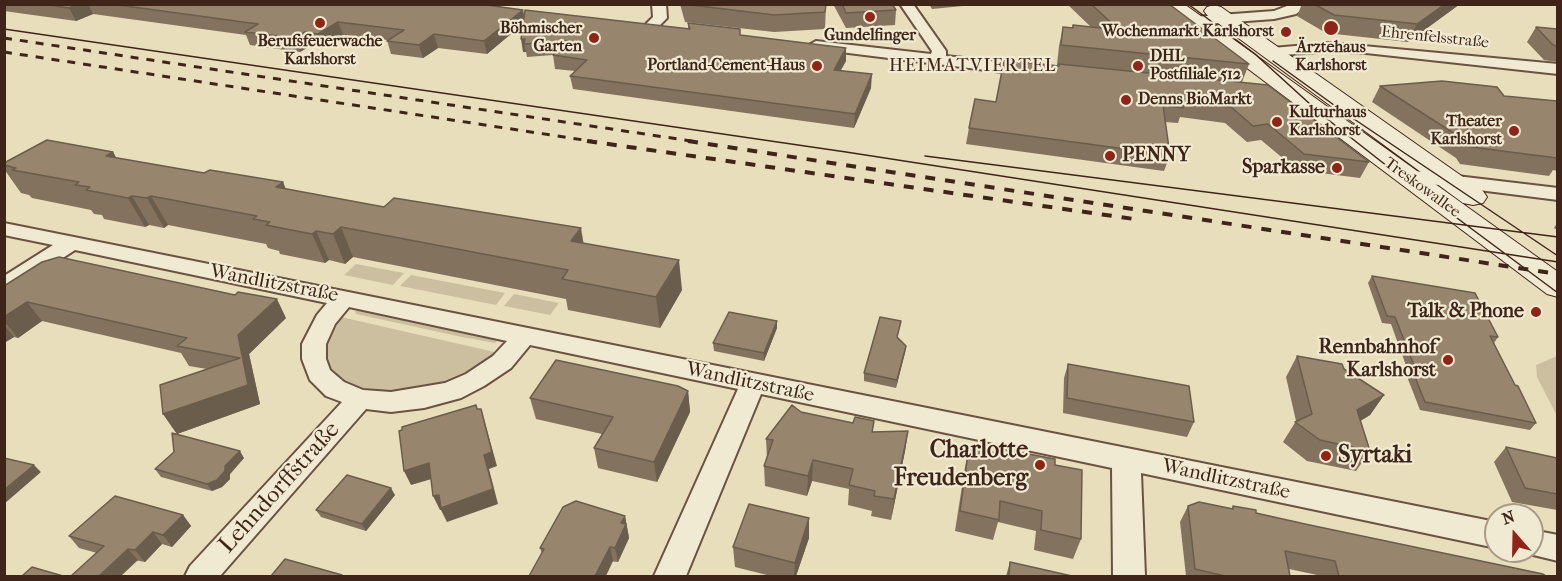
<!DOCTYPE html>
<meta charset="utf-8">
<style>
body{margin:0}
#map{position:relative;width:1562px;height:581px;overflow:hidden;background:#e9debb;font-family:"IM FELL French Canon",serif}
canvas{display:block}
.frame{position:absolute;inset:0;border:6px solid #3f2519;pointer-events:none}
.north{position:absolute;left:1484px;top:503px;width:60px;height:60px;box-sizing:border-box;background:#f1ead3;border:2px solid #aa9b89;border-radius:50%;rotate:340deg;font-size:16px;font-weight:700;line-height:24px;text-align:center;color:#3f2519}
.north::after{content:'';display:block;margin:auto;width:21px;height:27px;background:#8f2418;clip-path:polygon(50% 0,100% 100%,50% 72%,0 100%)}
</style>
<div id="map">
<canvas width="1562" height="581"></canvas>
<div class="frame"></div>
<div class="north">N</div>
</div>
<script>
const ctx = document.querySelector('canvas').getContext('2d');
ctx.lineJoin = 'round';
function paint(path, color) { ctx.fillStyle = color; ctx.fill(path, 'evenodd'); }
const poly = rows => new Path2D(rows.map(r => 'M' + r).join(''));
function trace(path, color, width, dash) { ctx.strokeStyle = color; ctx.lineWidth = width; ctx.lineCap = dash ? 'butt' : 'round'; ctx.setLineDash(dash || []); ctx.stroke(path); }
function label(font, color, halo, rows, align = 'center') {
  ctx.font = font + ' "IM FELL French Canon",serif'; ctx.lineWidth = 4.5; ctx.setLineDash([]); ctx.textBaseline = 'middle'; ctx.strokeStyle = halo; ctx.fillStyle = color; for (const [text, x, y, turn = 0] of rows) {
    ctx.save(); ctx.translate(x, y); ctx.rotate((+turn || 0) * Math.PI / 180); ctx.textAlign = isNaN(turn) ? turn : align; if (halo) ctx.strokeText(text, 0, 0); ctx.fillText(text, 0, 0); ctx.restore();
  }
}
paint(poly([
 [356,264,404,273,393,285,344,275],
 [411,275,505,293,496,305,400,286],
 [514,294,559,303,550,315,504,306],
 [355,311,359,311,498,340,495,343,462,337,356,314],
 [341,317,499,353,477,373,411,394,367,392,336,377,330,367,326,354,328,342],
 [1557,356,1558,356,1557,416,1537,377,1536,365]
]), '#ccbf9f');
const street = poly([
 [652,4,666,4,667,18,657,28,652,29,645,25,653,17,652,4],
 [900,4,913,4,946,51,946,56,1034,66,1042,71,1034,76,816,49,809,45,816,41,931,54,932,51,900,4],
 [1292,4,1309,4,1296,14,1274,19,1193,25,1186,21,1193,17,1274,11,1292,4],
 [1331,43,1558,64,1558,74,1366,53,1331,51,1272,56,1265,52,1272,48,1331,43],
 [1406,170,1558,188,1558,200,1399,180,1397,176,1399,172,1406,170],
 [4,223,1496,522,1496,548,1141,473,1145,576,1113,576,1112,468,761,394,686,576,654,576,738,389,530,345,511,368,484,386,461,398,424,408,391,412,366,409,220,576,185,576,190,566,342,402,326,396,310,380,302,359,302,344,317,315,327,303,75,250,12,291,4,293,4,276,53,245,4,235,4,223],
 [349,307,507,341,493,356,466,374,445,383,391,392,363,390,344,382,330,370,326,359,326,344,335,324,349,307],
 [1532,530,1558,535,1558,561,1521,552,1532,551,1532,530]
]);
const secondary = poly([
 [1162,4,1184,4,1558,272,1558,297,1547,294,1162,4],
 [1214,5,1221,7,1483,191,1487,197,1483,203,1473,205,1463,203,1207,15,1204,11,1207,7,1214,5]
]);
trace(street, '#6a5342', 4);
trace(secondary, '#3f2519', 2);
paint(street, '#f1ead3');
paint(secondary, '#f1ead3');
trace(poly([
 [1188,4,1255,54,1322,115,1387,166,1558,293],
 [4,29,846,152,1558,262],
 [1273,61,1345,113,1558,256],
 [925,156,1558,237]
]), '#3f2519', 1.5);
trace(poly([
 [4,38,698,142],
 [4,52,597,142]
]), '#3f2519', 3, [8, 8]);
trace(poly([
 [587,141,1141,220],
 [688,141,1558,274]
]), '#3f2519', 4, [10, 10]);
paint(poly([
 [4,4,479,4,523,10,524,17,688,29,688,23,846,61,840,70,871,88,854,128,573,89,570,76,575,71,555,69,553,55,527,57,526,52,523,52,523,24,487,54,438,48,423,58,391,54,387,40,343,35,323,47,310,46,300,52,250,45,246,35,93,14,76,21,4,11],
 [680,4,826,4,825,29,774,32,685,22],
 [833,4,892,4,896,10,895,25,846,28],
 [929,4,984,4,932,9],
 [1067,4,1169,4,1249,64,1242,82,1369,162,1360,178,1297,170,1261,140,1247,142,1225,123,1180,117,1178,123,1165,122,1170,155,1164,171,966,144,969,128,996,102,1059,66,1059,65,1057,65,1059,46,1063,27,1072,28,1073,25,1091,27],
 [1302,4,1460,4,1408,42,1326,33,1297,16],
 [1536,27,1557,29,1557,62,1544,60,1527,42],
 [1380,86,1504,96,1557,101,1557,171,1553,170,1549,176,1460,164,1456,158,1372,102],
 [113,152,116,158,204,173,283,182,285,189,584,243,682,290,660,328,568,310,566,299,353,257,345,264,329,260,325,263,280,254,279,251,268,248,266,244,168,225,164,228,149,225,145,227,104,219,102,215,94,214,91,210,32,198,29,195,21,193,4,169,4,163],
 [1557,223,1557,230,1554,228],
 [1372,276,1498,337,1494,343,1515,385,1536,423,1530,430,1420,410,1406,374,1408,371,1391,324,1382,323,1368,283],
 [4,286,286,318,249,354,260,404,177,434,163,414,207,369,189,366,181,353,42,321,18,338,14,337,4,343],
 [777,321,777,328,764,361,714,351,713,343],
 [901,321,897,338,906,346,896,388,864,381,864,373],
 [1297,356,1344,369,1384,395,1370,415,1360,421,1370,451,1356,471,1307,461,1283,442,1296,421,1286,377],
 [1068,364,1194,422,1187,437,1063,413,1064,378],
 [688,391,690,412,657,482,598,468,594,448,602,434,536,419,530,398],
 [801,412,873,432,908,431,905,451,891,520,871,516,872,511,848,505,849,489,812,481,807,496,765,486,764,466,767,459,766,439],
 [969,447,995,453,997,448,1055,465,1081,539,1073,559,1034,550,1036,531,998,522,993,540,955,531,965,467],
 [1506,447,1557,458,1557,510,1512,502,1494,462],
 [244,458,230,474,230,479,222,487,212,491,161,477,155,469],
 [395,495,366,531,321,517,316,510],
 [1188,506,1232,509,1233,506,1256,513,1305,524,1546,576,1322,576,1289,569,1290,576,1186,576,1180,522],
 [183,515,191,526,172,547,162,544,145,562,97,553,79,548,69,536],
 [625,516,629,538,618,562,542,554,540,548],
 [809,518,809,538,796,576,771,576,735,567,733,547],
 [1010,562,1072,576,1006,576]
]), '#82725e');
paint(poly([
 [78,4,88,4,93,14,76,21,69,8],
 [1445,4,1460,4,1408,42,1417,24],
 [523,10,525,22,487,54,484,41],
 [338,22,343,35,323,47,318,34],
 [305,32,310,46,300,52,295,38],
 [434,34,438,48,423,58,419,45],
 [521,39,525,39,524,44,526,52,523,52],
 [846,48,846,61,834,83,834,70],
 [872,74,871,88,854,128,855,114],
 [113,152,129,180,106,156],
 [283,182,295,211,276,187],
 [132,196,149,225,145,227,128,198],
 [151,196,168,225,164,228,147,198],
 [341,227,353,257,345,264,333,234],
 [581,228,586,258,571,241],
 [316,231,329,260,325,263,312,234],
 [679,260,682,290,660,328,656,297],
 [277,299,286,318,249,354,260,404,177,434,163,414,248,385,238,335],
 [27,302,42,321,18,338,4,321,4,317],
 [777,321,777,328,764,361,764,353],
 [4,325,14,337,4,343],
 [906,346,905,353,896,388,897,380],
 [688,391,690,412,657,482,654,462],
 [1384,395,1370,415,1344,431,1357,410],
 [481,409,497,466,489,469,498,504,447,522,441,510,440,510,433,496,484,455],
 [908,431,905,451,891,520,894,499],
 [240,451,244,458,230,474,230,479,222,487,212,491,207,484],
 [813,460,812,481,807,496,808,476],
 [429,463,435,478,411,485,404,471],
 [34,465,41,472,4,504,4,490],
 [391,488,395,495,366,531,362,524],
 [183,515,191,526,172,547,163,535],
 [625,516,629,538,618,562,615,548,621,523],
 [809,518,809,538,796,576,794,576,795,563],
 [153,532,162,544,145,562,135,550],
 [610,547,613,561,606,576,595,576],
 [128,549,138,560,121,576,99,576]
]), '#6a5d4c');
const building = poly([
 [41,4,78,4,69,8,41,4],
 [111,4,479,4,523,10,484,41,434,34,419,45,387,41,404,30,338,22,318,34,305,32,295,38,245,32,258,24,111,4],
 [683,4,826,4,825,12,774,15,683,4],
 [842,4,892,4,896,10,846,13,842,4],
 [1091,4,1169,4,1249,64,1061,45,1063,27,1073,28,1073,25,1119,30,1091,4],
 [1314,4,1445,4,1417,24,1334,15,1314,4],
 [525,10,690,29,688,23,740,29,740,35,846,48,834,70,872,74,855,114,570,76,587,60,553,55,568,41,524,44,525,39,521,39,525,10],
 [1536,27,1557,29,1557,46,1553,45,1536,27],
 [1004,60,1059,66,1059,64,1268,85,1369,162,1304,154,1268,124,1253,126,1231,107,1183,101,1183,108,1163,105,1170,155,969,128,975,99,996,102,1004,60],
 [1442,81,1497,87,1504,96,1557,101,1557,158,1471,147,1466,141,1380,86,1442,81],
 [47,140,113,152,106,156,204,173,210,170,283,182,276,187,384,207,394,198,581,228,571,241,679,260,656,297,562,279,568,270,341,227,333,234,316,231,312,234,266,225,270,222,253,219,257,216,151,196,147,198,132,196,128,198,86,190,90,187,75,185,79,182,12,170,16,168,4,165,4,163,47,140],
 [59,257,235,295,238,292,277,299,238,335,248,385,163,414,160,385,240,358,177,346,187,338,27,302,4,317,4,286,42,262,59,257],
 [1372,276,1475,293,1498,337,1490,336,1515,385,1518,386,1536,423,1425,402,1411,367,1415,368,1395,317,1387,316,1372,276],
 [729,312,777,321,764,353,713,343,729,312],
 [880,317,901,321,897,337,906,346,897,380,864,373,880,317],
 [1297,356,1342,364,1344,369,1384,395,1357,410,1370,451,1320,440,1295,422,1312,414,1297,356],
 [556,360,678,386,688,391,654,462,594,448,613,417,530,398,556,360],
 [1068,364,1189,386,1194,422,1067,398,1068,364],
 [476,405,477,409,481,409,492,452,484,455,493,489,441,508,439,495,433,496,429,463,404,471,399,431,402,430,402,427,476,405],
 [792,405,801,412,853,423,855,417,874,421,872,432,908,431,894,499,874,496,875,491,849,485,853,469,813,460,808,476,764,466,773,440,766,439,792,405],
 [172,433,240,451,225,466,225,471,217,480,207,484,155,469,174,452,172,433],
 [969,447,996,453,997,448,1055,459,1055,465,1082,470,1081,539,1041,530,1042,511,1000,501,999,520,960,511,969,447],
 [1506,447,1557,458,1557,494,1525,488,1506,447],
 [4,458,34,465,4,490,4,458],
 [347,475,391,488,362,524,316,510,347,475],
 [115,496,183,515,163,535,153,532,135,550,128,549,99,576,71,576,104,546,69,536,115,496],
 [576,501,625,516,621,523,626,524,615,548,610,547,595,576,529,576,544,549,540,548,563,507,576,501],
 [1199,502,1233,509,1233,506,1256,510,1256,513,1305,524,1543,574,1546,576,1339,576,1335,561,1285,551,1290,576,1225,576,1195,569,1188,506,1199,502],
 [749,504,809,518,795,563,733,547,749,504],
 [285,559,342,575,341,576,271,576,285,559],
 [1010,562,1072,576,1009,576,1010,562],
 [32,567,63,576,22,576,32,567]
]);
paint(building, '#97856d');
trace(building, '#6a5d4c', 1.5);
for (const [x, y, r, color] of [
 [870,17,6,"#8f2418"],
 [320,23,6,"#8f2418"],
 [1331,28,8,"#8f2418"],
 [1286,32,6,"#8f2418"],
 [594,38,6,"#8f2418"],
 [817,66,6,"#8f2418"],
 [1138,66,6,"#8f2418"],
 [1126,100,6,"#8f2418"],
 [1277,122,6,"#8f2418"],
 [1514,131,6,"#8f2418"],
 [1110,156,6,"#8f2418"],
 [1337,168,6,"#8f2418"],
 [1536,312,6,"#8f2418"],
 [1448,360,6,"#8f2418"],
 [1326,456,6,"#8f2418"],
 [1040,465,6,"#8f2418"]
]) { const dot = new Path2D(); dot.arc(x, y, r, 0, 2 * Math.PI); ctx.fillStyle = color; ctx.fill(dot); trace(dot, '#f1ead3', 2); }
label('bold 16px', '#3f2519', '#f1ead3', [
 ["Böhmischer",582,29],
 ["Garten",582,47],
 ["Wochenmarkt Karlshorst",1274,32],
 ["Gundelfinger",870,36,"center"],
 ["Berufsfeuerwache",320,42,"center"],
 ["Karlshorst",320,60,"center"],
 ["Ärztehaus",1331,48,"center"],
 ["Karlshorst",1331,66,"center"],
 ["DHL",1150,57,"left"],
 ["Postfiliale 512",1150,75,"left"],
 ["Portland-Cement-Haus",805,66],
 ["Denns BioMarkt",1138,100,"left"],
 ["Kulturhaus",1289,113,"left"],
 ["Karlshorst",1289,131,"left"],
 ["Theater",1502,122],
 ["Karlshorst",1502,140]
], 'right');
label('16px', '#3f2519', '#f1ead3', [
 ["Ehrenfelsstraße",1435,38,6],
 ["Treskowallee",1422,188,36]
]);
ctx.letterSpacing = '1.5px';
label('18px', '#3f2519', '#f1ead3', [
 ["HEIMATVIERTEL",973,67]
]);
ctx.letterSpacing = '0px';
label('bold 20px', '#3f2519', '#f1ead3', [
 ["PENNY",1122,156,"left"],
 ["Sparkasse",1325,168],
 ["Talk & Phone",1524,312],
 ["Rennbahnhof",1436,348],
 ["Karlshorst",1436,371]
], 'right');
label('20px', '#3f2519', '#f1ead3', [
 ["Wandlitzstraße",274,284,11],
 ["Wandlitzstraße",750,383,12],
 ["Wandlitzstraße",1226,480,12]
]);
label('bold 24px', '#3f2519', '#f1ead3', [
 ["Charlotte",1028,451],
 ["Freudenberg",1028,479],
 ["Syrtaki",1338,456,"left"]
], 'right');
label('24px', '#3f2519', '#f1ead3', [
 ["Lehndorffstraße",280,488,-48]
]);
</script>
